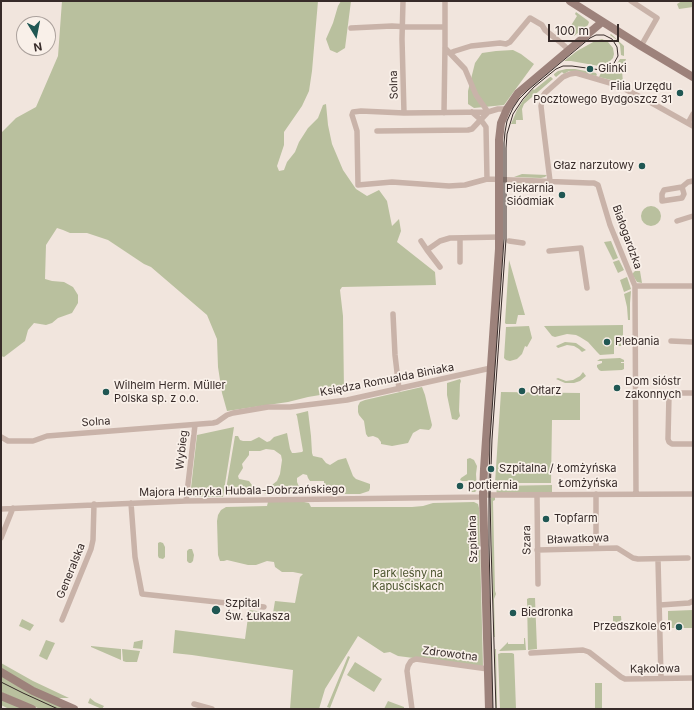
<!DOCTYPE html>
<meta charset="utf-8">
<style>
body{margin:0}
#map{position:relative;width:694px;height:710px;overflow:hidden;background:#f1e5dd;font-family:Inter,sans-serif}
canvas{display:block}
.frame{position:absolute;inset:0;border:2px solid #372b29;pointer-events:none}
.north{position:absolute;left:16px;top:16px;width:40px;height:40px;box-sizing:border-box;background:#f9f0e9;border:1px solid #aba19c;border-radius:50%;rotate:170deg;font-size:11px;font-weight:700;line-height:16px;text-align:center;color:#372b29}
.north::after{content:'';display:block;margin:auto;width:14px;height:18px;background:#205753;clip-path:polygon(50% 0,100% 100%,50% 72%,0 100%)}
.scale{position:absolute;left:548px;top:24px;width:71px;height:18px;box-sizing:border-box;border:2px solid #372b29;border-top:0;padding-left:5px;font-size:12px;line-height:14px;white-space:nowrap;color:#372b29;-webkit-text-stroke:3px #f9f0e9;paint-order:stroke}
</style>
<div id="map">
<canvas width="694" height="710"></canvas>
<div class="frame"></div>
<div class="north">N</div>
<div class="scale">100 m</div>
</div>
<script>
const ctx = document.querySelector('canvas').getContext('2d');
ctx.lineJoin = 'round';
function paint(path, color) { ctx.fillStyle = color; ctx.fill(path, 'evenodd'); }
const poly = rows => new Path2D(rows.map(r => 'M' + r).join(''));
function trace(path, color, width, dash) { ctx.strokeStyle = color; ctx.lineWidth = width; ctx.lineCap = dash ? 'butt' : 'round'; ctx.setLineDash(dash || []); ctx.stroke(path); }
function label(font, color, halo, rows, align = 'center') {
  ctx.font = font + ' Inter,sans-serif'; ctx.lineWidth = 3.5; ctx.setLineDash([]); ctx.textBaseline = 'middle'; ctx.strokeStyle = halo; ctx.fillStyle = color; for (const [text, x, y, turn = 0] of rows) {
    ctx.save(); ctx.translate(x, y); ctx.rotate((+turn || 0) * Math.PI / 180); ctx.textAlign = isNaN(turn) ? turn : align; if (halo) ctx.strokeText(text, 0, 0); ctx.fillText(text, 0, 0); ctx.restore();
  }
}
paint(poly([
 [62,1,318,1,312,71,309,91,302,106,284,132,284,145,277,166,279,171,284,170,287,162,295,152,299,142,308,128,318,118,323,105,326,104,328,125,332,144,343,170,356,189,367,196,379,190,387,201,392,226,399,219,401,231,397,242,435,272,436,285,342,287,340,290,343,316,344,391,308,397,288,402,227,411,222,393,218,367,217,339,207,315,151,267,144,264,108,240,87,233,70,233,63,230,57,228,46,245,45,279,52,281,64,282,73,287,78,295,78,303,72,313,58,318,52,323,46,325,34,323,28,330,25,341,4,357,1,356,1,133,16,118,36,107,58,56],
 [341,1,351,1,345,48,337,53,330,50,326,39,333,23,338,6],
 [682,1,693,1,693,7,679,9,677,4],
 [576,12,587,20,589,22,588,25,574,36,572,33,570,27,577,16,575,14],
 [611,34,624,46,624,56,621,55,620,45,617,40,610,35],
 [602,39,608,42,613,48,614,54,613,58,608,63,599,66,571,61,564,61,577,51,595,41],
 [513,50,521,54,534,64,504,105,474,108,468,104,468,91,475,63,482,53,496,51],
 [620,59,626,59,622,70,623,83,599,77,601,73,606,72,614,68],
 [566,69,575,69,596,73,597,75,596,76,573,71,569,71,564,74,562,72,556,77,554,75,554,74,558,71],
 [550,77,551,77,553,79,524,104,522,109,523,120,516,120,516,124,511,124,517,110,524,99,533,89,534,90],
 [522,174,547,175,545,177,541,178,514,177],
 [510,181,547,183,549,189,510,187],
 '641 216a10 10 0 1 1 20 0a10 10 0 1 1-20 0Z',
 [611,241,618,258,613,260,604,242],
 [509,260,525,315,518,315,516,324,506,324,505,323],
 [619,260,624,270,618,273,613,262],
 [635,271,640,271,642,283,637,282,632,274],
 [627,277,631,289,624,292,620,280],
 [631,291,630,303,630,320,628,320,627,307,624,294],
 [623,325,623,346,614,346,614,354,600,355,597,352,588,342,580,337,576,335,567,334,555,337,552,336,544,326],
 [529,326,532,338,527,347,525,346,522,354,517,359,510,361,506,360,504,358,506,327],
 [565,342,576,343,586,350,582,352,579,349,574,346,567,345,558,348,556,346],
 [620,358,624,360,624,362,621,362,621,363,624,363,624,369,622,370,601,371,599,370,597,367,597,365,602,363,602,361,597,361,600,359],
 [583,372,586,376,580,381,574,383,565,383,556,379,558,378,566,381,573,380,580,376],
 [460,379,461,381,460,384,459,411,460,416,457,420,452,419,447,395,447,383],
 [422,387,425,395,432,425,431,428,429,430,420,429,413,433,408,443,392,446,381,444,381,442,378,438,373,436,368,437,366,434,364,421,359,415,358,412,358,406,360,402,365,400],
 [501,392,580,393,580,420,552,420,551,483,495,483],
 [308,411,311,436,312,453,313,456,322,458,326,463,330,465,338,460,346,458,353,476,356,479,370,484,370,488,369,491,360,494,316,494,317,492,323,490,324,486,324,481,310,481,308,478,307,475,303,474,297,478,297,482,300,489,300,494,266,494,263,492,277,481,280,474,282,460,281,455,274,450,266,449,260,451,249,451,249,455,242,464,243,468,238,476,239,479,249,481,257,492,257,493,253,495,225,495,235,436,238,436,240,440,243,441,251,441,259,437,267,442,270,441,274,437,287,433,290,449,292,453,295,453,302,452,303,451,297,416,296,414],
 [234,427,223,497,195,497,191,492,191,488,197,435],
 [470,458,474,460,477,466,476,474,477,490,475,492,472,492,469,489,468,481,462,481,460,480,461,478,467,474,467,459],
 [552,485,552,492,497,493,495,487,496,486],
 [491,497,495,497,495,500,493,501,495,591,496,594,494,599,495,637,494,637,492,563],
 [268,502,304,502,309,503,311,507,412,507,423,506,433,503,474,502,478,504,479,508,483,667,398,656,390,652,384,653,358,636,325,689,319,709,290,709,293,670,192,655,173,653,175,630,245,639,249,610,273,613,275,601,295,603,300,577,303,574,293,572,282,572,275,567,274,562,267,561,256,565,248,565,227,560,224,561,220,561,218,555,217,521,218,515,221,510,226,507,267,506],
 [160,542,163,543,165,547,165,557,163,559,159,558,158,556,158,543],
 [189,549,192,549,194,555,193,561,191,563,189,563,187,561,187,551],
 [529,598,535,598,537,649,528,650,527,599],
 [693,610,693,628,668,628,668,611],
 [613,616,621,616,622,627,613,627],
 [22,619,34,625,30,631,19,626],
 [524,638,525,638,526,650,499,651,508,642,508,644,524,644],
 [46,640,55,643,47,660,39,656],
 [143,640,142,649,133,648,134,642],
 [91,646,121,649,121,660,91,647],
 [122,649,140,651,137,662,126,662,123,661],
 [495,649,496,649,497,709,496,709],
 [501,653,512,653,514,654,516,709,500,709,498,654],
 [348,656,350,657,330,708,327,707],
 [355,662,382,679,374,692,347,675],
 [1,663,33,681,69,698,55,698,21,681,1,668],
 [1,675,66,709,40,709,1,692],
 [595,683,602,683,602,709,595,709],
 [90,698,95,702,104,706,102,709,88,703],
 [1,699,25,709,9,709,1,705],
 [388,701,404,707,404,709,384,709]
]), '#b9c09e');
trace(poly([
 [403,1,402,39,404,113],
 [631,1,657,18,641,46],
 [351,28,392,26,409,27,445,27],
 [450,53,455,51,471,46,500,43,506,44,510,42,530,18,542,25,545,30,560,42,569,50],
 [507,109,498,109,488,112,404,113,361,111,353,112,352,115,357,131,358,185,392,182,449,186,465,185,487,179,589,183,594,183,598,185,610,225,635,286,636,494],
 [472,112,481,120,486,127,487,179],
 [444,113,445,46,445,1],
 [688,123,693,114],
 [377,131,468,130,472,129,488,112,476,95,465,69,445,48],
 [550,181,543,124,541,106,542,102,543,96,545,93,563,77,570,74,576,73,617,85,650,102,693,126],
 [682,187,684,194,682,198,662,201,662,194,664,190,682,187,688,182,693,181],
 [677,221,693,216],
 [460,238,460,262],
 [421,241,427,250],
 [509,241,523,243],
 [549,251,581,248,587,288],
 [440,267,427,250,440,241,450,238,500,237],
 [635,286,693,286],
 [393,314,395,355,399,389],
 [671,341,693,342],
 [693,393,670,393,669,395,668,439,669,442,672,444,693,444],
 [1,437,8,441,33,441,47,436,213,423,217,422,227,415,233,413,268,407,290,407,347,400,491,368],
 [596,494,596,548],
 [483,495,693,494],
 [537,495,538,584],
 [186,501,195,425],
 [131,503,135,557,142,594,264,607],
 [1,509,186,501,483,497],
 [1,538,13,508],
 [537,550,617,548,633,558,638,559,688,558],
 [658,560,661,678],
 [660,605,689,603,693,601],
 [62,620,91,549,93,540,94,504],
 [531,653,583,650,589,652,621,677,625,679,693,678],
 [194,704,212,709],
 [412,709,407,671,408,666,411,661,416,659,488,669]
]), '#c9b3a9', 5.5);
trace(poly([
 [570,1,641,46,693,77],
 [1,672,33,691,74,709],
 [1,696,32,709],
 [489,709,483,495,484,469,499,249,499,140,501,123,507,109,518,93,602,22]
]), '#9d827b', 8);
trace(poly([
 [1,682,23,693,58,709],
 [493,709,489,545,489,485,490,439,504,239,504,143,505,132,507,121,513,108,519,99,528,90,590,38,596,35,604,35,612,39,617,47,618,56,613,65,606,69,601,70,572,66,563,66,556,69,534,87,523,99,513,114,507,134,506,148,506,239,492,439,490,495,491,545,496,709]
]), '#372b29', 1);
for (const [x, y, r, color] of [
 [590,69,4,"#205753"],
 [680,93,4,"#205753"],
 [642,166,4,"#205753"],
 [562,195,4,"#205753"],
 [607,342,4,"#205753"],
 [617,388,4,"#205753"],
 [522,391,4,"#205753"],
 [106,392,4,"#205753"],
 [491,469,4,"#205753"],
 [460,486,4,"#205753"],
 [546,519,4,"#205753"],
 [216,610,5,"#205753"],
 [513,613,4,"#205753"],
 [679,627,4,"#205753"]
]) { const dot = new Path2D(); dot.arc(x, y, r, 0, 2 * Math.PI); ctx.fillStyle = color; ctx.fill(dot); trace(dot, '#f9f0e9', 1.5); }
label('11px', '#372b29', '#f9f0e9', [
 ["Glinki",598,69],
 ["Filia Urzędu",672,87,"right"],
 ["Pocztowego Bydgoszcz 31",672,100,"right"],
 ["Głaz narzutowy",634,166,"right"],
 ["Piekarnia",554,189,"right"],
 ["Siódmiak",554,202,"right"],
 ["Plebania",615,342],
 ["Dom sióstr",625,382],
 ["zakonnych",625,395],
 ["Wilhelm Herm. Müller",114,386],
 ["Polska sp. z o.o.",114,399],
 ["Ołtarz",530,391],
 ["Szpitalna / Łomżyńska",499,469],
 ["portiernia",468,486],
 ["Topfarm",554,519],
 ["Szpital",225,604],
 ["Św. Łukasza",225,617],
 ["Biedronka",521,613],
 ["Przedszkole 61",671,627,"right"]
], 'left');
label('11px', '#372b29', '#f9f0e9', [
 ["Solna",394,85,-92],
 ["Białogardzka",627,237,70],
 ["Księdza Romualda Biniaka",387,380,-11],
 ["Solna",96,422,-4],
 ["Wybieg",182,450,-84],
 ["Łomżyńska",588,484],
 ["Majora Henryka Hubala-Dobrzańskiego",242,491,-1],
 ["Szpitalna",473,539,-92],
 ["Bławatkowa",578,539,-2],
 ["Szara",527,540,-91],
 ["Generalska",71,571,-68],
 ["Zdrowotna",450,654,7],
 ["Kąkolowa",655,669,-1]
]);
label('11px', '#4b542e', '#f9f0e9', [
 ["Park leśny na",408,574],
 ["Kapuściskach",408,587]
]);
</script>
